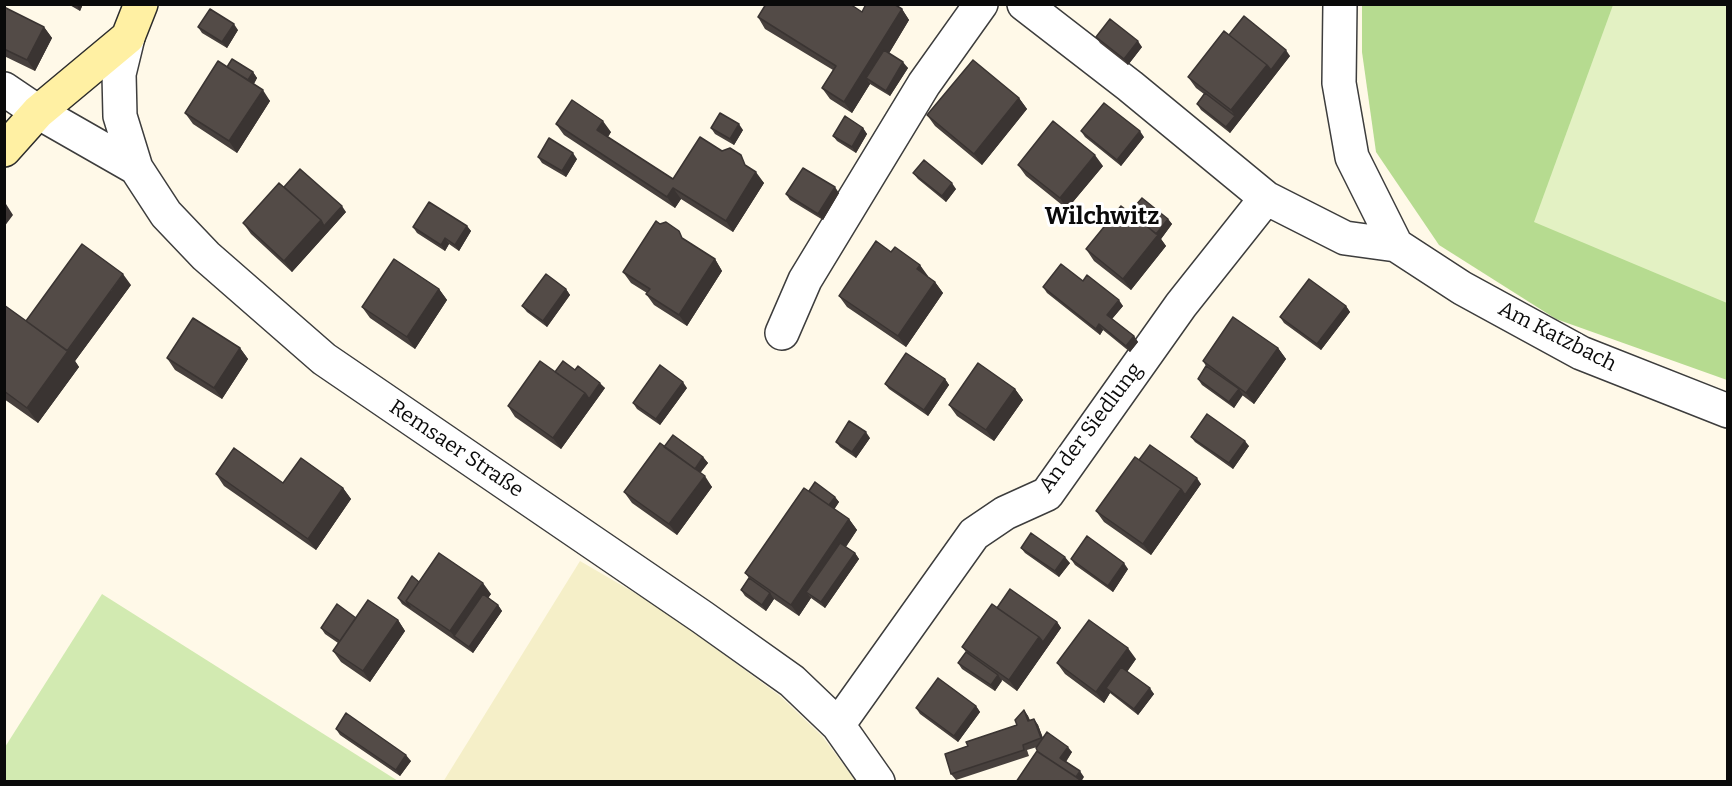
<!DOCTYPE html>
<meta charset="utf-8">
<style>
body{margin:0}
#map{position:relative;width:1732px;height:786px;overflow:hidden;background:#fff9e8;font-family:Bitter,serif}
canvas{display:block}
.frame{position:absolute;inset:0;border:6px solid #0a0a0a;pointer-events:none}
</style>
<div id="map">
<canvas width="1732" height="786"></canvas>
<div class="frame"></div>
</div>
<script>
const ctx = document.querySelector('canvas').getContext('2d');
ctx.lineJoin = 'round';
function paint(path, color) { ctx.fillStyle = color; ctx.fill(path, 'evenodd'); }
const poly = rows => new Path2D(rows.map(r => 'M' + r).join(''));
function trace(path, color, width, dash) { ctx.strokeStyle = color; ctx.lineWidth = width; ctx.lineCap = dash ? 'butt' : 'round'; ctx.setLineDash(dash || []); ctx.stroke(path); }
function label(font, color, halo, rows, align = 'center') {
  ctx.font = font + ' Bitter,serif'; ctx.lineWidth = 6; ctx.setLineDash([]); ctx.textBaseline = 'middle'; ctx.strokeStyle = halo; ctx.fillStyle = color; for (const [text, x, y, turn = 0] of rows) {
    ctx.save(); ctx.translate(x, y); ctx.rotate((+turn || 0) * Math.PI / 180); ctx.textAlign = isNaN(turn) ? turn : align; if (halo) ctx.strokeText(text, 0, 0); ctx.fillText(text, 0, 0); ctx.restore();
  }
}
paint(poly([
 [580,561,664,610,780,696,822,736,856,781,443,782]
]), '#f5efc8');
paint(poly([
 [102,594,398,781,5,781,5,747]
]), '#d2eab1');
paint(poly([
 [1362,5,1727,5,1727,380,1556,319,1439,245,1376,152,1362,52]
]), '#b6db90');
paint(poly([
 [1613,5,1727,5,1727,303,1534,222]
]), '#e3f1c3');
const street = poly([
 [1024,4,1130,86,1266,198,1345,238,1396,245,1462,288,1581,353,1728,411],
 [1340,4,1339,83,1352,157,1396,245],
 [128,37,119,74,120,116,136,168],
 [4,89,38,112,136,168,166,214,206,256,324,359,702,617,792,681,838,725,878,782],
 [782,333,805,280,924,84,981,4],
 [838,725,974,534,1005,513,1047,494,1181,305,1266,198]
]);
const secondary = poly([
 [4,150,38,112,128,37,141,4]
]);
trace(street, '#3d3d3d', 36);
trace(secondary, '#2c2c2c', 36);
trace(street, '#fff', 33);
trace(secondary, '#fff0a3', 33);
paint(poly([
 [68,4,83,4,80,11],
 [4,7,44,27,52,38,35,71,4,56],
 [902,9,909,20,889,53,908,68,890,96,870,84,852,113,830,99,822,88,833,70,765,29,758,17],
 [198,27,238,30,227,48,202,33],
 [1229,35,1290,56,1230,133,1201,110,1197,104,1204,94,1196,88,1188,77],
 [1096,37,1142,47,1128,65,1100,43],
 [227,67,253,72,257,78,254,84,270,101,237,153,193,124,185,113],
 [1019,98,1027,109,982,165,935,126,927,115],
 [556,124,611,132,608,137,673,179,750,168,764,183,733,232,681,199,675,208,564,135],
 [711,128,743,130,734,145,715,134],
 [863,128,867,134,856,153,837,141,833,136],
 [1081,131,1144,137,1121,166,1085,137],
 [538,157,577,159,566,177,542,163],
 [1018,165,1103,166,1067,209,1026,176],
 [913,173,956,189,946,202,918,179],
 [284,187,346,212,292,272,251,234,243,223],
 [839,193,823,220,790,200,786,194],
 [1130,212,1168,219,1172,224,1161,239,1166,246,1131,290,1094,261,1086,249],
 [467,226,471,231,459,251,449,244,445,251,417,233,413,227],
 [687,241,715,259,722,271,687,326,654,305,646,294,647,293,631,283,623,272],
 [891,252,920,265,927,277,935,282,943,293,906,347,847,307,839,296],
 [1083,281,1123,306,1112,319,1134,336,1138,342,1130,352,1103,330,1100,335,1047,293,1043,287],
 [131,285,75,361,79,367,38,423,4,399,4,305,26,321],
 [439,289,447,300,415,349,370,318,362,307],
 [566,289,570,295,547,327,527,312,522,306],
 [1346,306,1350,312,1321,350,1284,323,1280,317],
 [240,348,248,359,222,399,175,370,167,358],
 [1278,348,1286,359,1254,404,1242,395,1234,408,1202,385,1198,379,1206,366,1203,361],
 [575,370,605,388,561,449,515,417,508,406],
 [945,379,949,385,928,416,889,389,885,384],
 [687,388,660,425,637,409,633,403],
 [1015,389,1023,400,994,441,957,416,949,405],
 [1191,437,1249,446,1233,469,1195,442],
 [870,438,856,458,840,447,836,442],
 [664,447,703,457,708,463,700,473,712,487,677,535,632,503,624,492],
 [1139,460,1201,484,1151,555,1104,522,1096,511],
 [216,474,283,483,343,488,351,499,316,550,224,486],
 [809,491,835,497,839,502,834,509,849,519,857,530,846,547,855,553,859,559,825,608,811,598,799,616,774,599,766,611,745,596,741,590,749,578,745,573],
 [1021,548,1070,563,1059,577,1025,553],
 [1071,559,1128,569,1113,592,1075,565],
 [419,582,491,594,488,598,498,605,502,611,473,653,402,604,398,598],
 [997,608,1057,622,1061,628,1017,691,1002,680,995,691,962,669,958,663,966,652,962,647],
 [356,618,398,620,405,631,370,682,341,662,333,651,338,643,325,634,321,628],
 [1136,659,1127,672,1154,694,1138,715,1110,693,1104,703,1065,674,1057,663],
 [976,706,980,712,958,742,920,714,916,708],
 [1024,710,1028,716,1030,720,1034,719,1038,725,1043,738,1072,752,1066,762,1084,777,1038,752,1037,747,1027,750,1029,756,956,780,951,774,1017,725],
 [336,729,411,761,400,776,340,735]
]), '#47403d');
paint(poly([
 [76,4,83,4,80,11],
 [902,9,909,20,872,82,866,78,870,84,852,113,844,102],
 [234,24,238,30,227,48,222,42],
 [44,27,52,38,35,71,27,60],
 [1138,41,1142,47,1128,65,1124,59],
 [1286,50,1290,56,1230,133,1226,127,1235,116,1231,110,1267,65],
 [903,62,908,68,890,96,886,91],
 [253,72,257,78,251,88,247,82],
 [263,90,270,101,237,153,229,141],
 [1019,98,1027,109,982,165,974,154],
 [603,121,611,132,605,141,597,130],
 [739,124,743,130,734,145,730,139],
 [863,128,867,134,856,153,852,147],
 [1140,131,1144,137,1121,166,1117,160],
 [573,153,577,159,566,177,562,171],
 [1095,155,1103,166,1067,209,1060,198],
 [756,172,764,183,733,232,726,221],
 [952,183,956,189,946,202,942,196],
 [835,187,839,193,823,220,818,214],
 [673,188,681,199,675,208,667,197],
 [6,204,13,215,4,227,4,205],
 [342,206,346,212,292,272,284,261,321,220],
 [1168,219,1172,224,1161,239,1166,246,1131,290,1123,279,1155,235],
 [467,226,471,231,459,251,455,245],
 [445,238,449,244,445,251,441,245],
 [715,259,722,271,687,326,679,315],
 [920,265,928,276,925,281,917,269],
 [123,274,131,285,75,361,79,367,38,423,27,408],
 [935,282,943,293,906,347,898,336],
 [439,289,447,300,415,349,407,337],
 [566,289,570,295,547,327,543,321],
 [1119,300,1123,306,1111,320,1107,315],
 [1346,306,1350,312,1321,350,1317,344],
 [1099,324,1103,330,1100,335,1096,329],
 [1134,336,1138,342,1130,352,1126,346],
 [240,348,248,359,222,399,214,388],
 [1278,348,1286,359,1254,404,1246,393],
 [945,379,949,385,928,416,924,410],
 [683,382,687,388,660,425,656,419],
 [600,383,605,388,561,449,553,438,585,393],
 [1015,389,1023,400,994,441,986,430],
 [1239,389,1243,395,1234,408,1229,402],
 [866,432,870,438,856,458,852,452],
 [1245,441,1249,446,1233,469,1229,463],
 [703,457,708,463,698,476,694,470],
 [705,476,712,487,677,535,669,524],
 [1197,478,1201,484,1151,555,1143,544,1181,489],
 [343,488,351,499,316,550,308,539],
 [835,497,839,502,832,513,828,507],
 [849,519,857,530,812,596,806,592,811,598,799,616,791,605],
 [855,553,859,559,825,608,821,602],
 [1065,557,1070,563,1059,577,1055,571],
 [1124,563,1128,569,1113,592,1108,586],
 [483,583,491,594,459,640,454,636,450,631],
 [770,593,774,599,766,611,762,605],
 [498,605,502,611,473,653,469,647],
 [398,620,405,631,370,682,363,671],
 [1057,622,1061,628,1017,691,1009,680,1039,637],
 [1128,648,1136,659,1112,692,1106,688,1110,693,1104,703,1096,692],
 [998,675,1002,681,995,691,991,685],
 [1150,688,1154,694,1138,715,1134,709],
 [976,706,980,712,958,742,954,736],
 [1024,710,1028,716,1032,727,1028,721],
 [1034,719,1038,725,1045,744,1041,738],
 [1068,747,1072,752,1064,764,1060,758],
 [406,755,411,761,400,776,396,770],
 [1080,771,1084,777,1081,782,1075,779]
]), '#3a3432');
const building = poly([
 [766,4,850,4,862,12,866,4,894,4,902,9,844,102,822,88,836,66,758,17,766,4],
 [4,7,44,27,27,60,4,49,4,7],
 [210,9,234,24,222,42,198,27,210,9],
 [1244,16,1286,50,1271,70,1267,65,1229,35,1244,16],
 [1110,19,1138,41,1124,59,1096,37,1110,19],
 [1224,31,1267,65,1231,110,1188,77,1224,31],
 [884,50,903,62,886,91,866,78,884,50],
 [232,59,253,72,248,80,227,67,232,59],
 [973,60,1019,98,974,154,927,115,973,60],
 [218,61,263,90,229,141,185,113,218,61],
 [1205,93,1235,116,1226,127,1197,104,1205,93],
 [572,100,603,121,597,130,673,179,700,137,722,151,730,148,741,155,745,165,756,172,726,221,673,188,667,197,556,124,572,100],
 [1104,103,1140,131,1117,160,1081,131,1104,103],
 [720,113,739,124,730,139,711,128,720,113],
 [845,116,863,128,852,147,833,136,845,116],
 [1053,121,1095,155,1060,198,1018,165,1053,121],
 [549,138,573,153,562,171,538,157,549,138],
 [924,160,952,183,942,196,913,173,924,160],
 [803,168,835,187,818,214,786,194,803,168],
 [300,169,342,206,324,226,321,220,284,187,300,169],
 [279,183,321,220,284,261,243,223,279,183],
 [1142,198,1168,219,1156,234,1130,212,1142,198],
 [429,202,467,226,455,245,445,238,441,245,413,227,429,202],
 [1121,206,1158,235,1123,279,1086,249,1121,206],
 [656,221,660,224,666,222,679,231,682,238,715,259,679,315,646,294,650,289,623,272,656,221],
 [876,241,891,252,895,247,920,265,917,269,935,282,898,336,839,296,876,241],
 [82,244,123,274,67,351,26,321,82,244],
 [394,259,439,289,407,337,362,307,394,259],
 [1061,264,1083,281,1087,275,1119,300,1107,315,1134,336,1126,346,1099,324,1096,329,1043,287,1061,264],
 [546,274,566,289,543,321,522,306,546,274],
 [1309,279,1346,306,1317,344,1280,317,1309,279],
 [4,305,68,351,27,408,4,391,4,305],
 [1233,317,1278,348,1246,393,1203,361,1233,317],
 [193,318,240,348,214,388,167,358,193,318],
 [906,353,945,379,924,410,885,384,906,353],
 [540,361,585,393,553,438,508,406,540,361],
 [563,361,575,370,578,366,600,383,589,399,585,393,555,372,563,361],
 [978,363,1015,389,986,430,949,405,978,363],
 [660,365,683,382,656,419,633,403,660,365],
 [1206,366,1239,389,1229,402,1198,379,1206,366],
 [1207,414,1245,441,1229,463,1191,437,1207,414],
 [849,421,866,432,852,452,836,442,849,421],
 [673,435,703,457,695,469,664,447,673,435],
 [660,443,705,476,669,524,624,492,660,443],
 [1150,445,1197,478,1185,495,1181,489,1139,460,1150,445],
 [234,448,283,483,301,458,343,488,308,539,216,474,234,448],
 [1135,457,1181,489,1143,544,1096,511,1135,457],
 [815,482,835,497,829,505,809,491,815,482],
 [804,488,849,519,791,605,745,573,804,488],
 [1031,533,1065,557,1055,571,1021,548,1031,533],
 [1087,536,1124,563,1108,586,1071,559,1087,536],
 [840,543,855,553,821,602,806,592,840,543],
 [439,553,483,583,450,631,406,601,439,553],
 [412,576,419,582,406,601,410,607,398,598,412,576],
 [749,578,770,593,762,605,741,590,749,578],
 [1010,589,1057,622,1043,642,1039,637,997,608,1010,589],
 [483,594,498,605,469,647,454,636,483,594],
 [368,600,398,620,363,671,333,651,368,600],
 [337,604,356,618,340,641,321,628,337,604],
 [992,604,1039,637,1009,680,962,647,992,604],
 [1089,620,1128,648,1096,692,1057,663,1089,620],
 [966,652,998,675,991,685,958,663,966,652],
 [1121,667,1150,688,1134,709,1106,688,1121,667],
 [938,678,976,706,954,736,916,708,938,678],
 [1024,710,1028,721,1034,719,1041,738,1023,745,1024,750,951,774,945,754,968,746,966,742,1017,725,1015,720,1024,710],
 [346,713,406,755,396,770,336,729,346,713],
 [1047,732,1068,747,1060,758,1080,771,1076,777,1038,752,1036,748,1047,732],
 [1037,751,1083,782,1016,782,1037,751]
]);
paint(building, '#534b47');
trace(building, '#3a3432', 1.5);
label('21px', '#0a0a0a', '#fff', [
 ["Am Katzbach",1557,337,27],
 ["An der Siedlung",1091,428,-53],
 ["Remsaer Straße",456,449,34]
]);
label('bold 24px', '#0a0a0a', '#fff', [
 ["Wilchwitz",1102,217]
]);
</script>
